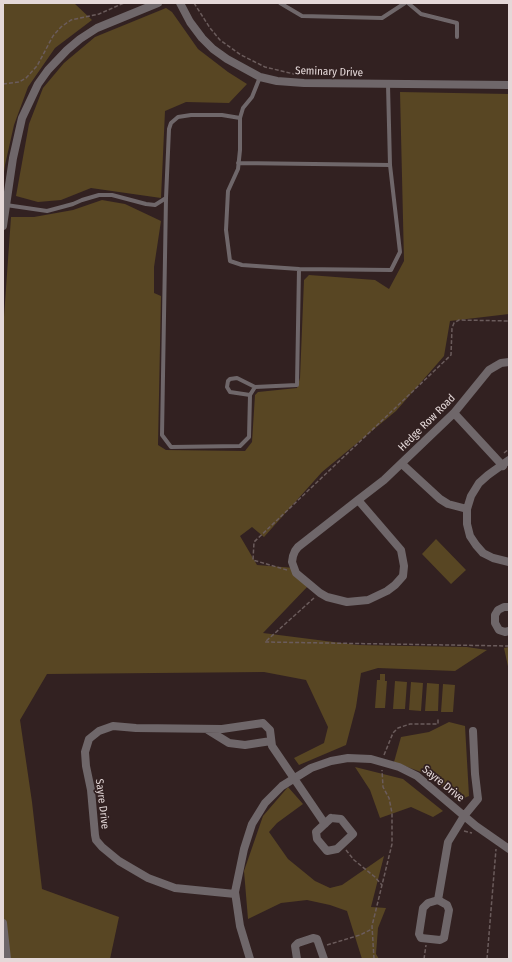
<!DOCTYPE html>
<style>
body{margin:0}
#map{position:relative;width:512px;height:962px;overflow:hidden;background:#322121;font-family:"Fira Sans Condensed",sans-serif}
canvas{display:block}
.frame{position:absolute;inset:0;border:4px solid #e4d8d8;pointer-events:none}
</style>
<div id="map">
<canvas width="512" height="962"></canvas>
<div class="frame"></div>
</div>
<script>
const ctx = document.querySelector('canvas').getContext('2d');
ctx.lineJoin = 'round';
function paint(path, color) { ctx.fillStyle = color; ctx.fill(path, 'evenodd'); }
const poly = rows => new Path2D(rows.map(r => 'M' + r).join(''));
function trace(path, color, width, dash) { ctx.strokeStyle = color; ctx.lineWidth = width; ctx.lineCap = dash ? 'butt' : 'round'; ctx.setLineDash(dash || []); ctx.stroke(path); }
function label(font, color, halo, rows, align = 'center') {
  ctx.font = font + ' "Fira Sans Condensed",sans-serif'; ctx.lineWidth = 3.5; ctx.setLineDash([]); ctx.textBaseline = 'middle'; ctx.strokeStyle = halo; ctx.fillStyle = color; for (const [text, x, y, turn = 0] of rows) {
    ctx.save(); ctx.translate(x, y); ctx.rotate((+turn || 0) * Math.PI / 180); ctx.textAlign = isNaN(turn) ? turn : align; if (halo) ctx.strokeText(text, 0, 0); ctx.fillText(text, 0, 0); ctx.restore();
  }
}
paint(poly([
 [3,3,74,3,92,20,55,48,28,87,14,125,5,165,3,179],
 [166,8,172,12,198,49,228,72,247,84,229,103,186,102,165,111,161,198,91,188,61,200,38,202,16,196,29,124,43,88,64,63,95,37],
 [400,92,509,94,509,314,450,321,444,356,396,411,322,472,264,537,252,527,240,536,257,565,295,568,309,585,263,633,357,645,467,647,487,650,455,671,378,668,361,673,356,707,346,745,299,765,294,758,324,743,328,727,306,680,264,672,47,674,20,720,32,802,42,889,119,917,110,959,3,959,3,331,11,217,34,217,73,210,102,200,125,204,161,221,154,267,154,293,161,296,158,445,166,450,245,451,252,442,255,395,258,392,297,388,300,378,304,280,309,275,375,280,389,289,404,261],
 [436,539,466,570,451,584,422,554],
 [509,647,509,671,504,648],
 [380,674,385,674,385,681,387,681,385,708,375,708,377,680,380,680],
 [395,681,407,682,405,709,393,709],
 [411,682,423,683,421,711,409,710],
 [427,683,439,684,438,711,425,711],
 [443,684,455,685,453,712,441,712],
 [449,722,465,726,469,796,457,801,429,775,394,762,401,737,429,732],
 [355,767,403,779,443,811,433,817,411,807,380,818,370,790],
 [288,787,303,804,277,823,269,832,288,859,315,881,330,888,342,885,384,856,371,907,386,908,378,928,376,954,379,959,362,959,347,911,330,905,307,900,281,903,248,919,244,871,263,816]
]), '#584623');
trace(poly([
 [194,3,210,28,220,40,241,55,265,67,294,74],
 [3,84,19,82,26,78,37,66,53,36,61,27,71,20,99,14,124,3],
 [504,453,509,449],
 [287,570,253,560,254,542,451,355,452,328,454,323,459,320,509,321],
 [314,598,265,642,509,646],
 [384,755,393,733,398,728,410,724,438,724,438,718],
 [464,831,472,833],
 [346,850,354,860,375,877,382,885],
 [327,945,360,935,372,929],
 [374,959,372,926,392,844,392,813,389,798,383,787,382,770],
 [424,959,426,945],
 [487,959,496,849]
]), '#6b5c5c', 1.5, [4, 2]);
trace(poly([
 [280,3,302,16,382,18,405,3],
 [408,3,421,14,457,23,457,37],
 [260,77,252,97,243,108,240,118,240,150,238,169,228,191,226,230,230,261,242,265,299,269],
 [238,163,390,165],
 [166,198,162,435,171,447,240,446,249,437,250,395,255,387,297,385,299,269,391,270,400,252,390,165,388,85],
 [6,205,47,211,73,204,82,200,99,195,112,195,146,204,155,205,166,198,169,129,171,123,178,117,191,115,222,115,240,118],
 [250,395,230,392,227,387,228,381,230,379,237,378,255,387]
]), '#6f676a', 4);
trace(poly([
 [3,226,13,158,22,118,38,84,48,70,67,50,80,39,97,28,158,3],
 [454,413,503,466],
 [509,460,488,475,479,483,471,496,467,509,467,524,470,536,476,545,483,553,493,558,509,562],
 [402,464,440,499,448,504,467,509],
 [358,500,401,550,404,566,403,576,395,585,387,591,368,600,347,602,327,597,320,593,296,573,292,562,293,556,295,551,298,547,358,500,384,480,454,413,489,370,501,363,509,362],
 [509,607,504,607,498,610,495,615,495,623,499,630,505,632,509,631],
 [208,730,229,743,245,745,271,741],
 [331,818,341,819,353,834,337,849,327,851,317,839,316,832,331,818],
 [235,894,175,888,148,878,119,861,102,847,96,840,95,835,91,790,86,766,85,752,89,739,99,731,113,726,136,728,222,729,263,723,270,730,272,746,325,824],
 [438,900,448,842,464,816,478,799,475,774,473,731],
 [438,900,447,905,449,910,444,938,440,940,421,938,419,934,423,908,428,903,438,900],
 [3,923,7,959],
 [250,959,240,926,235,892,244,849,252,824,265,803,282,786,311,768,331,761,348,758,371,759,399,767,417,776,476,826,509,849],
 [297,959,295,946,298,943,313,938,317,939,324,959]
]), '#6f676a', 8);
trace(poly([
 [180,3,190,22,202,38,213,49,227,59,260,77,277,81,304,83,509,85]
]), '#6f676a', 8);
label('11px', '#e4d8d8', '#322121', [
 ["Seminary Drive",329,72,2],
 ["Hedge Row Road",427,423,-45],
 ["Sayre Drive",443,784,39],
 ["Sayre Drive",102,804,83]
]);
</script>
